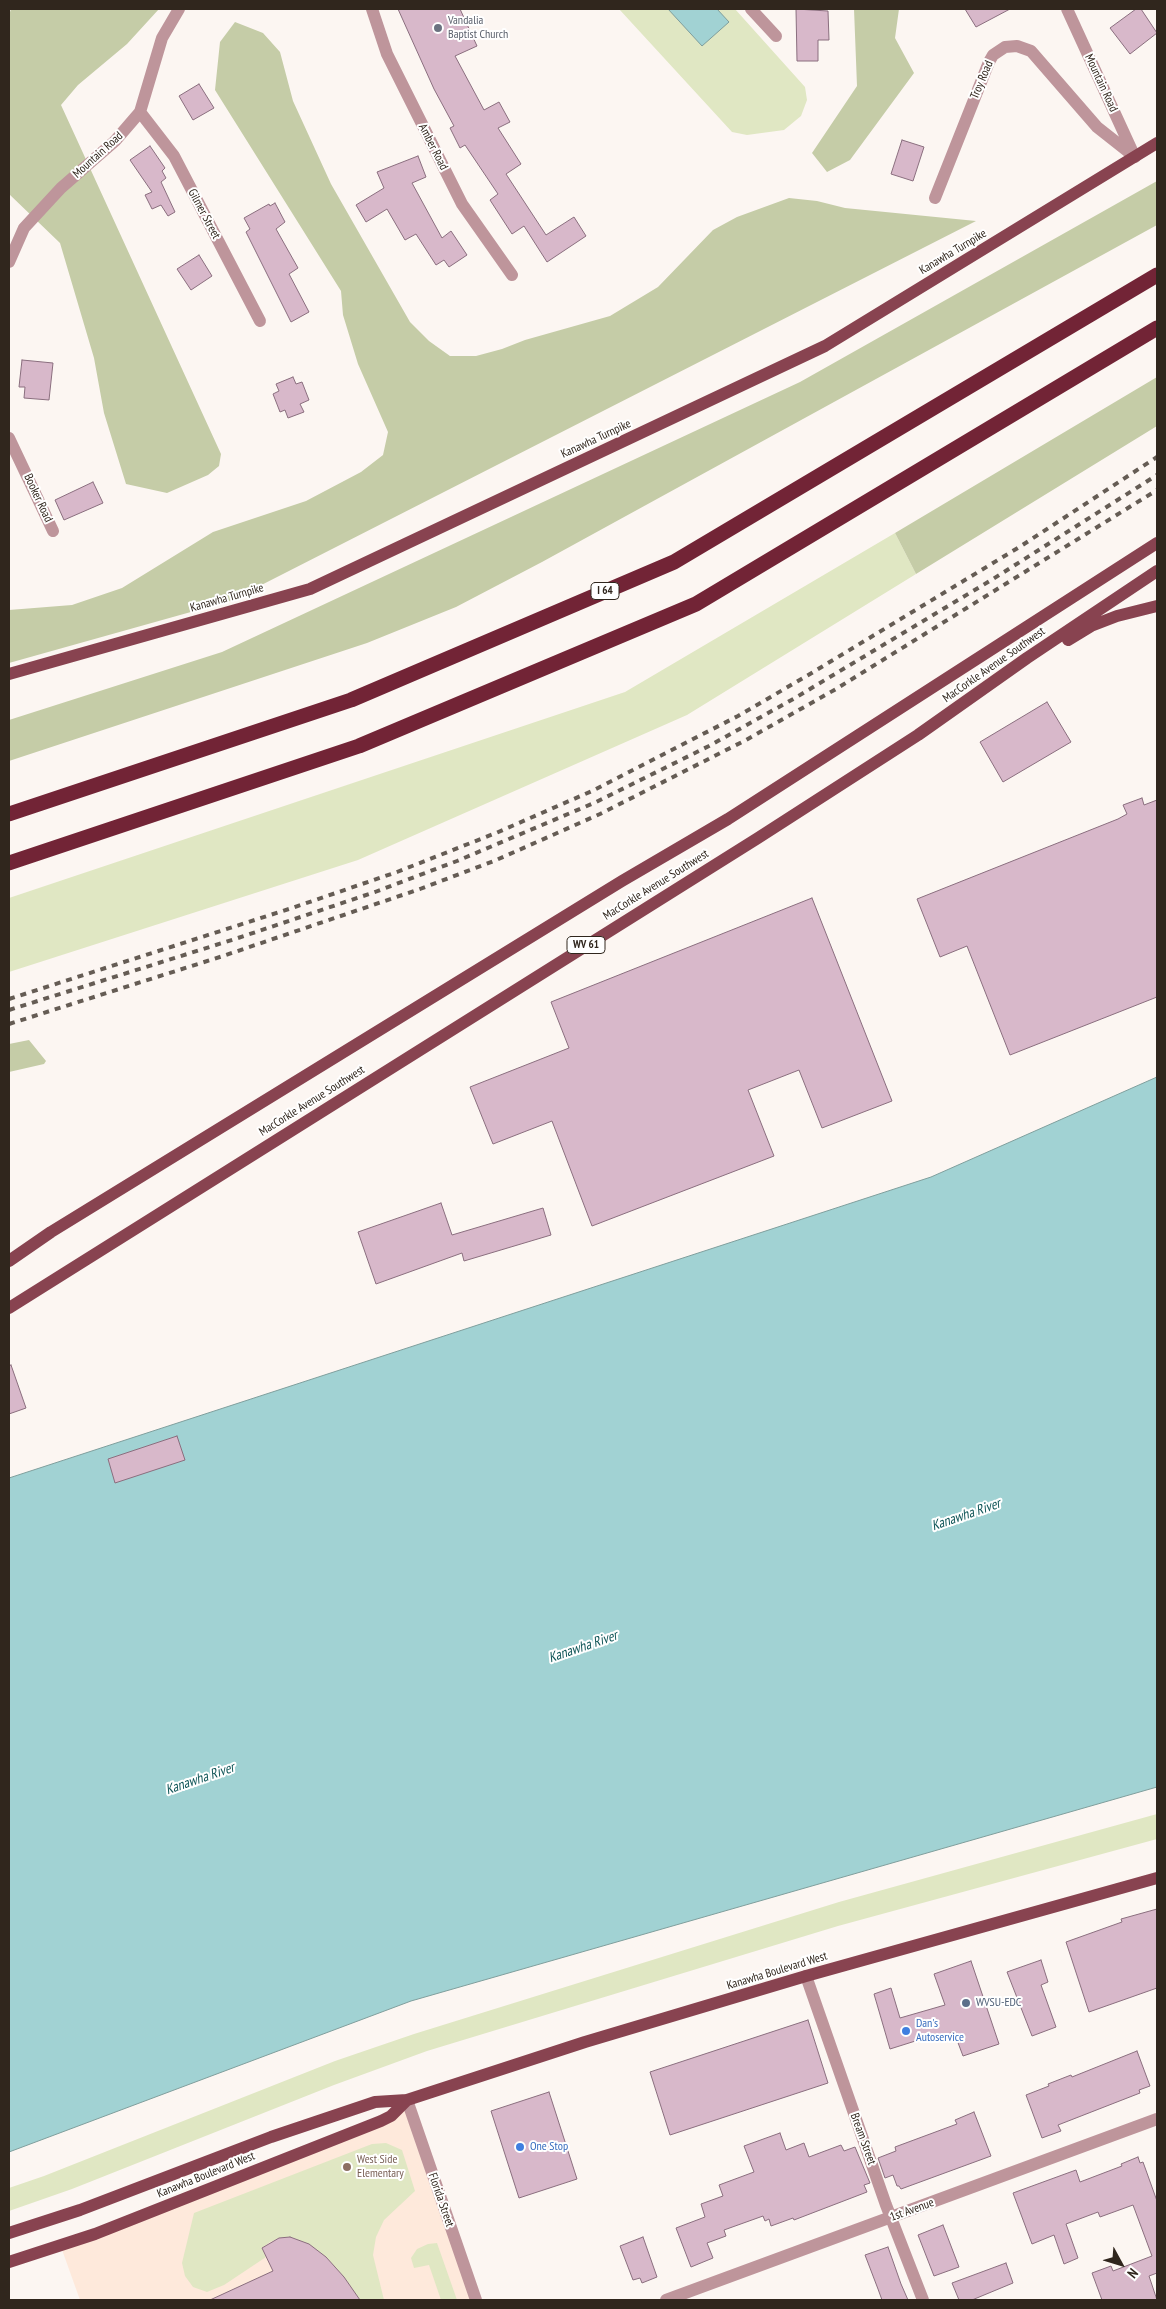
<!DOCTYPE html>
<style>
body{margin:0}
#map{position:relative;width:1166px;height:2309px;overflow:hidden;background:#fcf6f2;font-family:"PT Sans Narrow",sans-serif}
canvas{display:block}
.frame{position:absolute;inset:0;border:10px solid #30261d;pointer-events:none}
.north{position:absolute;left:1096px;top:2239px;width:50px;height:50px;-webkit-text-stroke:4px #fff;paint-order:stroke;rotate:129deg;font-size:14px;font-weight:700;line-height:20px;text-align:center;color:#30261d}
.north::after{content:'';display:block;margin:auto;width:18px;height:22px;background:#30261d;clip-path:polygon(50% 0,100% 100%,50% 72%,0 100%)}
</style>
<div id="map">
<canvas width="1166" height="2309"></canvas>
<div class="frame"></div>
<div class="north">N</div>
</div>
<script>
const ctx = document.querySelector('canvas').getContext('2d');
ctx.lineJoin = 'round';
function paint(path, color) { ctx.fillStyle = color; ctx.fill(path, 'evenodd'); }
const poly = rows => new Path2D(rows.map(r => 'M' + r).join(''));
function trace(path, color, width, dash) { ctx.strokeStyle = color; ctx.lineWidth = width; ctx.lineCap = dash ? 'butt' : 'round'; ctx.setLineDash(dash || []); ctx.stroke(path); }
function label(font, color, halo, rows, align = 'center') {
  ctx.font = font + ' "PT Sans Narrow",sans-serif'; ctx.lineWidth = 4; ctx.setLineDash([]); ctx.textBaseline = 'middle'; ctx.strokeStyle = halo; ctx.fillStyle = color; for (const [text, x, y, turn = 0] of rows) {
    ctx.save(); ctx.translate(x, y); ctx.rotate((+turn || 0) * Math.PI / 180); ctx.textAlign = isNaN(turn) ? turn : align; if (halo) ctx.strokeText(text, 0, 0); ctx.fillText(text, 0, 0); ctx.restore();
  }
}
paint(poly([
 [407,2100,476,2300,80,2300,61,2247,381,2121]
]), '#fee9db');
paint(poly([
 [619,9,735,9,805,87,807,100,801,116,784,130,747,135,732,132],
 [895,533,916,574,687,715,358,860,9,972,9,898,625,692],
 [1157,1814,1157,1839,838,1926,427,2051,334,2085,72,2189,9,2211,9,2188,44,2176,335,2061,414,2034,839,1902],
 [386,2143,402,2150,415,2191,384,2220,376,2237,373,2255,384,2300,360,2300,344,2277,326,2257,290,2237,279,2238,270,2242,262,2248,266,2257,224,2285,207,2292,193,2287,185,2276,182,2263,194,2213,372,2144],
 [437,2243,457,2300,441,2300,429,2265,414,2268,411,2258,417,2249,428,2244]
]), '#e0e7c3');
paint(poly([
 [11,9,159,9,127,44,78,85,61,105,221,454,219,466,208,475,167,493,126,484,104,413,94,358,60,243,9,194,9,15],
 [854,9,899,9,895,38,914,73,850,160,827,172,812,153,857,86],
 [235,22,263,33,280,52,293,101,331,184,410,322,429,341,450,356,476,356,502,349,525,340,610,316,658,287,713,230,737,217,789,198,817,201,845,208,976,221,230,601,9,663,9,610,72,605,122,588,213,532,306,501,361,472,383,455,388,432,358,364,343,315,341,291,215,90,220,42],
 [1157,181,1157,225,542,562,456,607,367,643,9,761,9,720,222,652,800,382],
 [1157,377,1157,426,916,574,895,533],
 [29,1040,46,1061,44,1064,9,1072,9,1044]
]), '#c5cca7');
const water = poly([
 [668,9,717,9,729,22,702,46,668,9],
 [1157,1077,1157,1787,411,2001,9,2152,9,1478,931,1177,1157,1077]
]);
paint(water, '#a1d2d3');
trace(water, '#7f9e9c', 1);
const building = poly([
 [398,9,460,9,477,46,455,56,484,110,499,102,510,122,498,128,521,164,506,174,546,235,574,217,586,236,547,262,524,226,512,234,490,200,498,194,465,145,460,148,450,128,454,126,434,89,398,9],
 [796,9,828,11,829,40,818,40,818,61,797,61,796,9],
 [965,9,1010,9,976,27,965,9],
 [1136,9,1141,9,1157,33,1130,54,1110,28,1136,9],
 [199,84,214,108,193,120,179,96,199,84],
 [902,140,924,147,913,181,891,174,902,140],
 [150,146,165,168,162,171,166,178,161,182,175,212,168,216,161,205,152,209,145,195,152,192,130,160,150,146],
 [418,156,426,177,412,183,442,238,451,231,467,255,449,267,444,260,436,265,416,234,405,240,387,209,366,222,356,205,384,188,377,172,418,156],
 [275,203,285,222,276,229,298,268,289,274,309,312,291,322,246,232,250,229,244,218,269,204,270,206,275,203],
 [199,255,212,276,191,290,177,269,199,255],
 [22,360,53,363,49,400,24,398,25,387,19,387,22,360],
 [293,377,296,384,302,382,309,400,300,404,304,412,288,418,285,410,280,412,273,394,279,391,276,384,293,377],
 [93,482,103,503,64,520,55,500,93,482],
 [1047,702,1071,742,1003,782,980,742,1047,702],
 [1142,798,1144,805,1157,800,1157,997,1010,1055,967,946,940,957,917,899,1118,819,1127,814,1123,805,1142,798],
 [812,898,892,1101,822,1128,799,1070,748,1090,774,1156,592,1226,552,1121,493,1144,470,1087,569,1048,551,1002,812,898],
 [441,1203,452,1235,543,1208,551,1235,464,1261,462,1253,376,1284,358,1232,441,1203],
 [11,1365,26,1408,9,1414,9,1366,11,1365],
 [177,1436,185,1460,115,1483,108,1459,177,1436],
 [1157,1909,1157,1988,1089,2012,1066,1942,1122,1922,1121,1919,1157,1909],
 [1041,1960,1048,1982,1041,1985,1056,2027,1032,2036,1007,1972,1041,1960],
 [971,1961,999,2044,963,2056,954,2032,929,2040,928,2037,890,2049,874,1994,891,1988,900,2018,945,2005,934,1974,971,1961],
 [808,2020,828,2083,670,2135,650,2072,808,2020],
 [1137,2051,1150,2086,1139,2090,1140,2093,1058,2125,1061,2131,1042,2138,1026,2095,1049,2086,1048,2084,1071,2075,1072,2077,1137,2051],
 [549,2092,577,2179,519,2198,491,2111,549,2092],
 [974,2112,991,2156,901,2189,899,2186,897,2186,893,2175,885,2178,878,2158,896,2151,895,2147,957,2124,955,2120,974,2112],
 [780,2133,786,2150,804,2143,809,2157,841,2145,844,2151,855,2147,870,2183,864,2185,867,2192,794,2220,793,2218,771,2226,769,2219,765,2221,763,2216,724,2230,726,2236,707,2243,713,2258,691,2267,676,2228,705,2217,701,2204,723,2196,719,2185,754,2172,744,2146,780,2133],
 [1138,2157,1140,2163,1143,2162,1157,2201,1157,2273,1149,2276,1157,2300,1102,2300,1092,2273,1111,2266,1113,2271,1152,2256,1133,2205,1100,2217,1098,2212,1066,2224,1078,2258,1064,2264,1054,2235,1032,2244,1013,2193,1076,2170,1080,2182,1122,2166,1121,2164,1138,2157],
 [943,2225,959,2267,934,2276,918,2235,943,2225],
 [290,2237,309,2244,326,2257,344,2277,360,2300,210,2300,273,2271,262,2248,279,2238,290,2237],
 [643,2237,657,2277,642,2283,640,2278,633,2280,620,2246,643,2237],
 [888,2247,901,2284,908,2300,882,2300,878,2289,865,2255,888,2247],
 [1006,2263,1013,2283,972,2300,959,2300,952,2283,1006,2263]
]);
paint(building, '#d8b8ca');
trace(building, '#8a6e7e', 1);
trace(poly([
 [372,9,387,54,462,204,512,275],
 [751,9,776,36],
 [1067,9,1134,155],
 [140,112,174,156,260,321],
 [935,198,989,62,993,55,1005,47,1017,46,1031,51,1097,127,1135,157],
 [9,262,24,228,61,188,115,141,140,112,162,38,179,9],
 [9,438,53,531],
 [806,1976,886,2205,923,2300],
 [407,2100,476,2300],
 [666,2300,1157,2119]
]), '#be959b', 12);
trace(poly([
 [1068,640,1091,626,1117,616,1157,606],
 [9,674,310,589,825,346,1157,143],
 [9,1261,51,1232,622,881,728,819,1157,543],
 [9,1308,758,838,918,735,1027,658,1157,571],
 [9,2233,80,2210,271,2137,375,2102,407,2100,585,2042,806,1976,1157,1878],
 [9,2262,95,2234,381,2121,391,2116,407,2100]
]), '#884350', 12);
trace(poly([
 [9,814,351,700,674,562,1157,275],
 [9,863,359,746,696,604,1157,328]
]), '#722436', 15);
trace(poly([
 [9,999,292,908,397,872,496,833,592,791,738,716,810,674,1021,546,1157,457],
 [9,1010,235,939,375,892,457,861,594,803,709,746,795,698,993,579,1157,475],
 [9,1024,223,956,420,889,494,861,600,814,746,740,836,689,1157,490]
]), '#655c54', 4, [6, 6]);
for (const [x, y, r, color] of [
 [438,28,5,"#6b7280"],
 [966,2003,5,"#5c6f8a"],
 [906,2031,5,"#3f7fe0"],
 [520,2147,5,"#3f7fe0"],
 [347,2167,5,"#8d6e63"]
]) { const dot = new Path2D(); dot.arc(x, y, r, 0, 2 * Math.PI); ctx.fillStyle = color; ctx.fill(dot); trace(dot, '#fff', 2); }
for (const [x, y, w] of [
 [605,591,28],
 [586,945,38]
]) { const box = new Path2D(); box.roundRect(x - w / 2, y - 8.5, w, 17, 4); ctx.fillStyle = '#fff'; ctx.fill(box); trace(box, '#30261d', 1); }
label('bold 11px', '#30261d', null, [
 ["I 64",605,591],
 ["WV 61",586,945]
]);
label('12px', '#5b616d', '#fff', [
 ["Vandalia",448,21],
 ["Baptist Church",448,35]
], 'left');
label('12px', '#30261d', '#fff', [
 ["Troy Road",982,80,-67],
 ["Mountain Road",1101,83,65],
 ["Amber Road",433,147,63],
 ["Mountain Road",98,155,-42],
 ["Gilmer Street",204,214,62],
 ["Kanawha Turnpike",953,252,-31],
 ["Kanawha Turnpike",596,439,-25],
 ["Booker Road",38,498,65],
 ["Kanawha Turnpike",227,598,-16],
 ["MacCorkle Avenue Southwest",994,665,-35],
 ["MacCorkle Avenue Southwest",656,885,-32],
 ["MacCorkle Avenue Southwest",312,1101,-32],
 ["Kanawha Boulevard West",777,1971,-17],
 ["Bream Street",863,2139,70],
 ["Kanawha Boulevard West",206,2175,-22],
 ["Florida Street",441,2200,71],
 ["1st Avenue",912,2210,-20]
]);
label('12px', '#4e5e75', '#fff', [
 ["WVSU-EDC",976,2003]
], 'left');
label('12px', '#366cbe', '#fff', [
 ["Dan's",916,2024],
 ["Autoservice",916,2038],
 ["One Stop",530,2147]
], 'left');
label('12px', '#785e54', '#fff', [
 ["West Side",357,2160],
 ["Elementary",357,2174]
], 'left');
label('italic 14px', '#125759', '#fff', [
 ["Kanawha River",966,1515,-19],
 ["Kanawha River",583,1647,-19],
 ["Kanawha River",200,1779,-19]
]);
</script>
